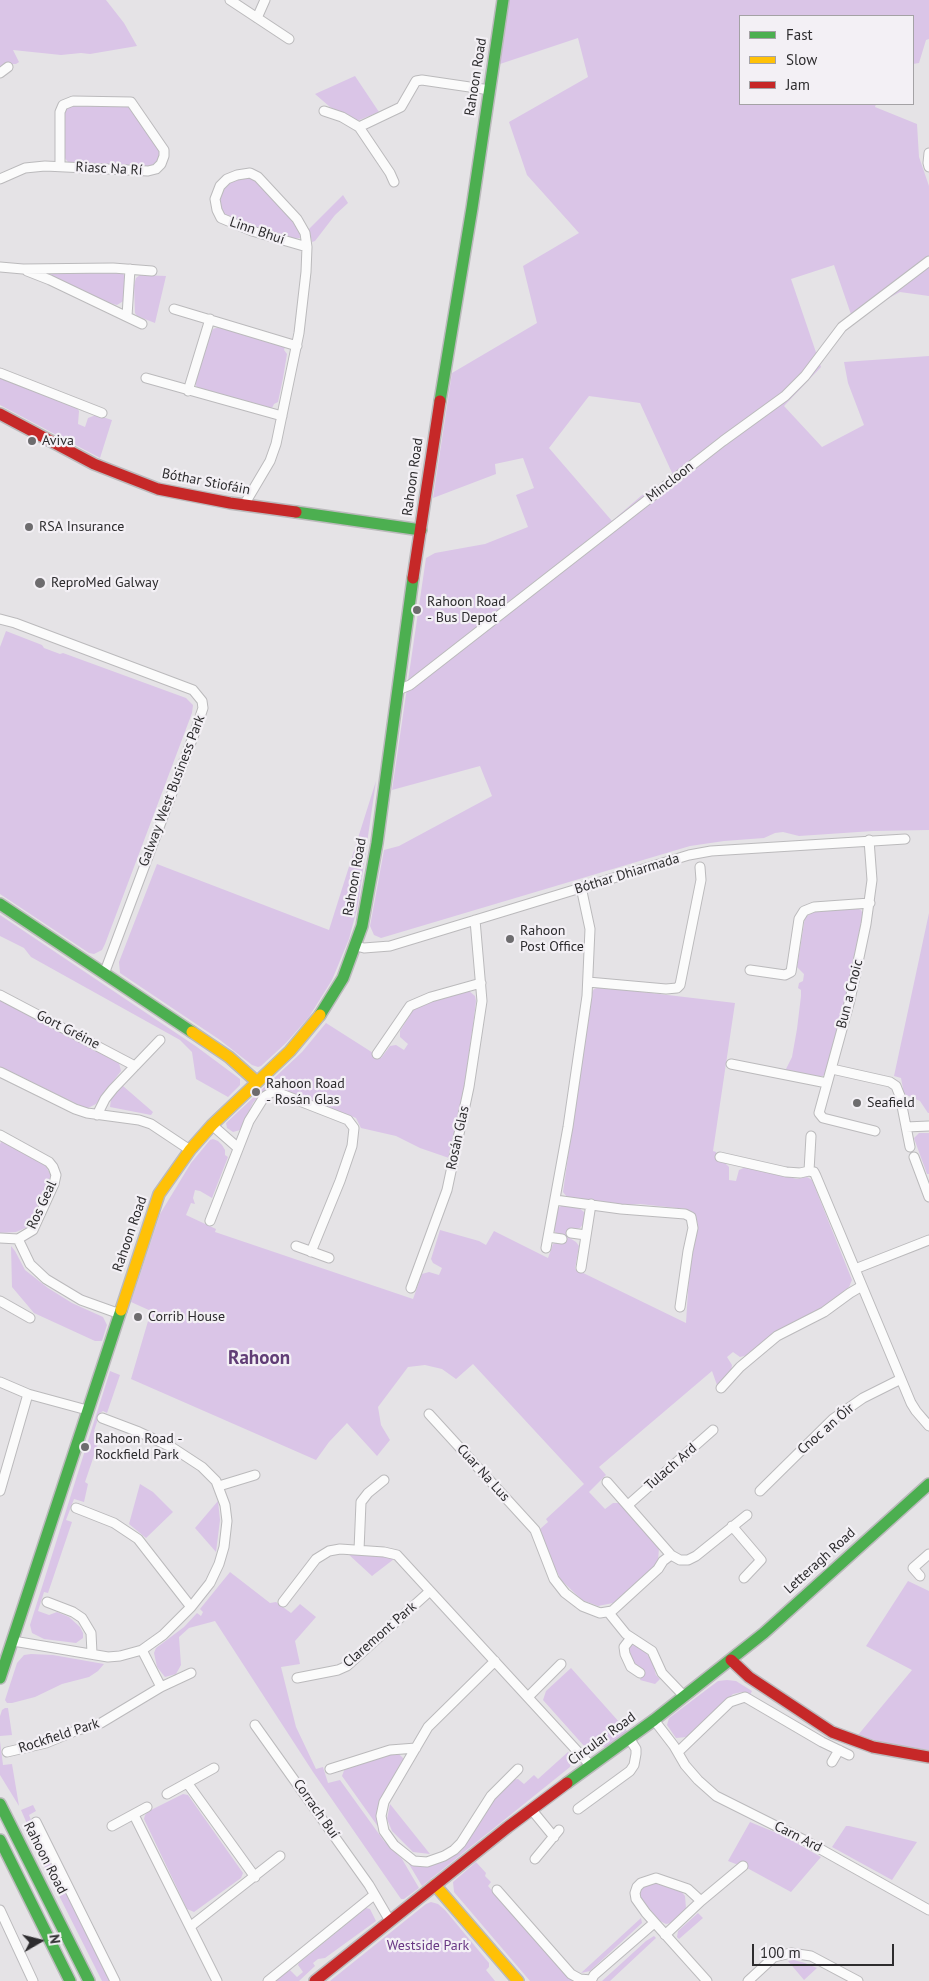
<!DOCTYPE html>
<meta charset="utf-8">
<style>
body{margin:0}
#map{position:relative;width:929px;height:1981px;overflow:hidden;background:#e5e3e6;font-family:"PT Sans",sans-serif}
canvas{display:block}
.legend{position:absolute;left:739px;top:15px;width:175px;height:90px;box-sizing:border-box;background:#f3f0f5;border:1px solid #a4a2a5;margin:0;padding:6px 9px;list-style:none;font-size:15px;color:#2d2c2e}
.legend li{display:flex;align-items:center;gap:10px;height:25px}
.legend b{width:25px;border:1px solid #a4a2a5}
.north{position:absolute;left:15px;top:1916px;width:50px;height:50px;-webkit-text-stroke:4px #f3f0f5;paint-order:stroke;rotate:82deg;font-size:14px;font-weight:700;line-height:20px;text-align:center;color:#2d2c2e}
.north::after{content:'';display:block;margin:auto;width:18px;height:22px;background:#2d2c2e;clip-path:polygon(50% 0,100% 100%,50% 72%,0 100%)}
.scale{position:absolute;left:752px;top:1944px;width:142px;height:22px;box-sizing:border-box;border:2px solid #2d2c2e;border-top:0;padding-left:6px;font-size:15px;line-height:18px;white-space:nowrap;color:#2d2c2e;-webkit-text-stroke:4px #f3f0f5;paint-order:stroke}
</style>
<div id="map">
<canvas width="929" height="1981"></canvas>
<ul class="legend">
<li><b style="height:6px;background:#4caf50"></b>Fast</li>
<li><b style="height:6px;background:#ffc107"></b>Slow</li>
<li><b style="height:6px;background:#c62828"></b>Jam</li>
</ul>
<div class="north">N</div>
<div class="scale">100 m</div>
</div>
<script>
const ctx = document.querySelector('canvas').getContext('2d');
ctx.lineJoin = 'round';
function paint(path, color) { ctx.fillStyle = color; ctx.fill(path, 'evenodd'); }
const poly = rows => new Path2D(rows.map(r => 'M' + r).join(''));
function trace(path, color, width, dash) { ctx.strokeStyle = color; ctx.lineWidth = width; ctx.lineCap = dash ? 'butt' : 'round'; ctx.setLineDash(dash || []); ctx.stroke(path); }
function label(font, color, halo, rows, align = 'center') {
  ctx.font = font + ' "PT Sans",sans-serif'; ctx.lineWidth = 4.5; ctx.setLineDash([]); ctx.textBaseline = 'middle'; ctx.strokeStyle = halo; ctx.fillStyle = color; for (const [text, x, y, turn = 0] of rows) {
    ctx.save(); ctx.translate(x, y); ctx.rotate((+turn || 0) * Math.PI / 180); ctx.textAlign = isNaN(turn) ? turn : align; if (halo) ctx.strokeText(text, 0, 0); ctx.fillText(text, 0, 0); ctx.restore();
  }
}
paint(poly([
 [0,0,106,0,124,23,137,46,90,54,81,53,61,55,13,50,19,62,16,64,5,64,0,68],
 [509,0,929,0,929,39,926,40,919,63,913,64,913,16,740,16,740,104,876,104,875,107,917,124,919,157,929,186,929,296,900,292,876,305,854,323,834,265,791,279,821,367,784,406,822,447,864,425,848,383,844,362,929,356,929,830,873,831,799,836,783,832,775,833,764,838,724,841,690,846,381,938,374,935,370,926,384,850,399,846,492,796,480,766,392,790,426,558,435,553,485,544,528,527,516,495,534,488,523,458,495,464,496,474,433,498,452,373,537,323,523,266,579,233,527,175,509,122,588,77,578,38,500,64],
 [589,396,640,403,673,475,641,496,612,521,549,448],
 [355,76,379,112,357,121,330,107,315,94],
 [124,104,131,107,160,150,161,155,158,162,147,168,68,162,64,157,65,112,67,107,72,105],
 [245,177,255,180,294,221,299,228,300,238,293,239,261,229,229,218,223,213,220,207,219,197,223,189,231,181],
 [343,195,348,203,335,215,315,241,312,242,309,229],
 [116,271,123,274,126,277,125,300,117,305,105,302,50,276,52,273,62,272],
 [140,275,166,276,155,323,137,316,135,313,134,285,136,278],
 [219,327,285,347,284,350,287,354,283,378,278,402,274,404,272,408,197,388,195,382,202,354,213,329],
 [0,378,77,408,79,411,78,424,85,427,88,418,96,415,112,420,100,458,0,405],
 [6,631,42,645,44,648,60,654,63,653,186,698,193,705,192,713,105,944,102,950,94,954,89,953,0,894,0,647],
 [376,781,358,905,349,939,332,980,309,1017,286,1043,261,1066,258,1067,252,1065,220,1040,120,973,119,962,157,864,329,930],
 [857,908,861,910,863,914,845,1000,826,1072,823,1076,815,1076,787,1072,786,1069,792,1057,797,1029,801,996,801,990,798,988,799,983,803,981,804,974,797,967,805,917,815,911],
 [929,913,929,1113,928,1113,920,1101,904,1094,901,1078,894,1076],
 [0,915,197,1047,240,1079,240,1085,228,1097,196,1079,192,1052,180,1040,31,957,24,948,0,936],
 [600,987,735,1003,713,1151,716,1152,716,1160,725,1163,729,1167,729,1180,736,1181,739,1170,746,1167,797,1179,807,1177,812,1180,852,1280,849,1287,826,1305,748,1355,740,1357,733,1352,727,1357,732,1365,731,1372,717,1385,712,1371,599,1467,606,1475,589,1492,605,1509,613,1503,620,1503,659,1548,658,1561,654,1568,613,1603,598,1606,582,1600,561,1580,551,1560,540,1529,548,1522,546,1519,584,1484,473,1364,456,1379,442,1369,425,1365,408,1367,378,1407,381,1425,390,1440,377,1456,347,1423,329,1442,316,1460,131,1379,151,1311,131,1302,160,1214,191,1163,210,1140,213,1139,218,1141,222,1145,225,1150,225,1155,228,1157,212,1198,200,1191,195,1190,193,1198,195,1204,191,1203,186,1215,216,1229,215,1232,413,1299,422,1274,429,1272,439,1275,442,1268,433,1263,431,1259,440,1230,479,1241,486,1245,494,1231,548,1258,553,1244,556,1243,564,1244,565,1237,556,1234,553,1227,558,1208,563,1205,579,1208,584,1212,584,1223,580,1228,570,1230,568,1237,576,1242,579,1246,575,1269,686,1323,689,1275,698,1224,693,1212,686,1209,640,1204,627,1205,575,1198,567,1197,563,1192,591,994,594,989],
 [469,991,475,996,476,1001,473,1026,462,1100,449,1158,420,1148,396,1136,361,1128,356,1118,275,1087,266,1090,261,1093,253,1103,240,1130,233,1132,227,1128,226,1123,302,1052,326,1023,381,1058,390,1046,396,1045,404,1050,408,1044,400,1037,400,1031,413,1010,421,1005],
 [0,999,119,1063,121,1071,96,1104,88,1108,83,1107,0,1067],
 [123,1086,153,1112,151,1115,110,1107,111,1099],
 [919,1133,929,1133,929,1174,927,1174,915,1141,914,1138],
 [2,1140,45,1165,51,1175,30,1226,16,1232,0,1233,0,1144],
 [11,1246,15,1251,25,1270,48,1288,72,1303,103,1317,107,1325,102,1341,95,1341,34,1313,12,1287],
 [110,1371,120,1375,107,1413,103,1411,100,1413,94,1431,101,1435,85,1482,88,1484,84,1502,74,1499,66,1520,72,1522,48,1593,44,1592,38,1611,49,1615,57,1612,69,1617,80,1627,83,1633,83,1638,76,1643,44,1639,32,1633,30,1625],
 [140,1484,153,1492,173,1512,146,1538,129,1524],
 [218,1501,220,1520,216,1552,195,1528],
 [347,1553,389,1556,394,1559,372,1576],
 [230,1572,270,1603,276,1602,291,1613,300,1604,316,1617,295,1641,300,1664,281,1667,296,1727,316,1769,323,1767,328,1783,340,1780,384,1841,402,1859,419,1888,404,1899,401,1899,313,1772,215,1621,189,1628,179,1637,181,1665,176,1674,165,1677,157,1667,154,1653,156,1648,184,1627,197,1613,201,1616,203,1612,200,1609],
 [908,1581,929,1591,929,1750,884,1743,858,1735,912,1670,866,1646],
 [634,1645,639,1647,646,1653,652,1661,656,1675,660,1679,655,1684,640,1680,644,1670,634,1663,628,1651,629,1646],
 [31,1654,53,1655,104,1664,98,1671,89,1677,62,1684,35,1697,12,1703,7,1703,5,1700,17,1663,24,1655],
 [571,1668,628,1732,607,1748,602,1746,585,1747,543,1700,546,1691],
 [727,1680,736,1681,752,1691,750,1695,742,1692,733,1694,687,1737,676,1738,667,1725,669,1718,718,1681],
 [5,1708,8,1708,12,1735,0,1736,0,1716,2,1710],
 [0,1741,3,1765,12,1764,19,1806,0,1775],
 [568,1752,572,1758,570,1767,422,1886,406,1859,440,1862,511,1780,518,1779,524,1784,534,1775,538,1779],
 [389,1753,398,1753,403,1758,403,1762,385,1792,384,1835,342,1776,345,1768],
 [183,1794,188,1795,243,1873,241,1878,194,1912,187,1909,144,1819,145,1815,149,1811],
 [390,1804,430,1854,413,1852,392,1831,387,1819],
 [33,1805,36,1811,29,1815,37,1835,32,1841,36,1849,42,1849,46,1851,110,1981,102,1981,29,1836,28,1826,21,1810],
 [750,1822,784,1836,821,1857,791,1892,749,1869,728,1861],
 [846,1826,849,1826,917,1842,892,1880,832,1847],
 [476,1862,486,1873,485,1876,491,1882,488,1886,573,1981,530,1981,454,1892,453,1882],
 [654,1883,680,1890,685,1896,686,1908,671,1923,666,1924,660,1921,640,1898,640,1892,643,1886],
 [431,1902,438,1904,445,1910,489,1963,489,1967,486,1970,495,1981,330,1981,426,1904],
 [366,1908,370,1909,376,1921,325,1958,318,1959,313,1963,315,1966,299,1981,275,1981,290,1970,297,1977,303,1972,298,1965,299,1963],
 [698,1913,703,1918,679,1939,677,1937,678,1931],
 [641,1918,642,1923,590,1971,581,1973],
 [654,1936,656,1938,610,1981,602,1981,646,1941],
 [794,1960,805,1963,817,1968,804,1980,788,1961]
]), '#dac5e7');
const street = poly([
 [230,0,289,39],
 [257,18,265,0],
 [0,73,8,67],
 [324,111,342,117,359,127,390,173,394,182],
 [359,127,401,107,416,81,422,80,490,90],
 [929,153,928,163,929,167],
 [0,179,25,168,45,166,148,171,156,169,161,164,164,156,164,150,131,102,73,101,63,105,60,112,60,166],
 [0,267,23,269,113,268,152,271],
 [27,271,50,280,142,324],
 [174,309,297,346],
 [127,316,130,269],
 [0,373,102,413],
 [146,378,282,416],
 [188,391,210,319],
 [244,505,270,461,276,444,299,333,306,272,307,247,305,233,297,219,258,177,250,173,237,175,227,179,220,186,215,199,217,210,221,218,252,231,307,247],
 [0,619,15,623,193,690,202,701,203,708,196,729,104,974],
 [398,690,410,685,723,441,785,396,805,376,842,327,929,261],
 [869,840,872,880,866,924,850,1000,819,1113,823,1118,875,1131],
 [356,946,364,948,390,946,689,855,711,851,905,839],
 [750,970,785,975,791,972,799,919,804,911,814,907,870,903],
 [588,982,666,989,677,988,680,985,701,880,700,867],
 [0,995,135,1066],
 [377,1054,410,1006,431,997,481,983],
 [731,1064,827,1083],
 [832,1069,890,1082,896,1086,900,1096,910,1147],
 [0,1072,75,1109,87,1113,139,1120,151,1124,190,1150],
 [97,1115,105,1099,113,1089,160,1040],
 [212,1125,237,1147],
 [906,1127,929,1126],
 [0,1135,49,1162,53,1167,56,1175,54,1184,33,1230,18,1239,0,1238],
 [811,1136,809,1171,814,1172,816,1176,911,1403,916,1411,929,1426],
 [720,1157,786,1172,800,1173,809,1171],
 [914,1157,929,1197],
 [555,1200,621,1209,685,1214,691,1217,693,1228,688,1251,680,1307],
 [210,1221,249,1121,264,1097,272,1092,279,1093,348,1120,354,1128,352,1146,340,1181,311,1252],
 [571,1233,586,1235],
 [548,1237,562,1239],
 [18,1239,30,1264,46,1279,81,1300,120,1314],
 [296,1246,329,1258],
 [546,1248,568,1127,587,996,590,929,581,887],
 [581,1268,591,1204],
 [855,1269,929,1240],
 [411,1288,447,1190,469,1087,482,1001,475,920],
 [0,1301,30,1318],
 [0,1382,28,1394,87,1410],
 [721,1388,740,1367,777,1336,824,1312,850,1293,862,1286],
 [429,1414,535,1530,554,1579,565,1593,582,1606,600,1613,612,1611,658,1569,663,1561,671,1555],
 [607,1482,671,1555,680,1560,688,1560,696,1556,747,1515],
 [219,1486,255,1475],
 [0,1491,28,1394],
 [760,1491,833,1419,863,1398,901,1379],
 [628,1505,713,1430],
 [76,1508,114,1523,138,1539,191,1607],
 [732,1526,761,1560,744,1578],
 [359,1550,361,1502,368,1493,384,1480],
 [920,1576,913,1568,929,1554],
 [47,1602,73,1612,82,1618,91,1633,92,1653],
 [283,1602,316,1559,329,1551,340,1549,384,1552,397,1555,591,1766],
 [609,1613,626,1634,652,1651,662,1673,684,1696],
 [631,1638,624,1647,625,1654,631,1667,640,1673],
 [13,1641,108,1657,120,1656,142,1650,163,1635,191,1607,210,1583,219,1564,224,1547,227,1521,225,1505,216,1481,202,1467,173,1448,139,1432,102,1418],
 [142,1650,161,1687],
 [495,1661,428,1727,384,1802,381,1816,384,1831,394,1845,414,1861,427,1862,444,1856,454,1850,461,1843,491,1796,518,1769],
 [297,1678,338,1670,347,1666,430,1591],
 [528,1697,561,1664],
 [654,1720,674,1746,685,1765,698,1780,716,1796,806,1841,929,1910],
 [255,1725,369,1885,390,1921],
 [7,1752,46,1743,75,1731,101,1723,161,1687,191,1673],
 [678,1752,730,1702,745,1697,822,1742,849,1755],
 [832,1762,839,1750],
 [330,1769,390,1750,416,1748],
 [188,1784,255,1877],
 [167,1794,214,1768],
 [531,1809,554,1837],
 [578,1809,630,1771,634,1765,636,1754,636,1749,629,1738],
 [134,1815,217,1981],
 [36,1822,115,1981],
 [112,1826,147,1807],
 [535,1859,559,1830],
 [497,1890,571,1974,580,1979,591,1980],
 [701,1901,688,1889,656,1878,641,1883,637,1887,635,1893,636,1899,646,1913,707,1981],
 [0,1910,33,1981],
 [191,1926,280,1856],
 [665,1935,701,1901,743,1866],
 [268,1981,374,1895],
 [591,1981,594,1975,654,1923],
 [748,1981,774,1957,791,1953,811,1956,858,1981]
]);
const fast = poly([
 [440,401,472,208,503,0],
 [296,512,421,530],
 [0,904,192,1032],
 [320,1015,343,978,362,926,377,843,413,578],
 [0,1678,121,1310],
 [567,1783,654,1720,764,1633,929,1484],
 [0,1804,89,1981],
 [0,1840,70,1981]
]);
const slow = poly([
 [192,1032,229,1057,257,1082],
 [121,1310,159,1194,190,1150,212,1125,290,1051,320,1015],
 [435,1885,518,1981]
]);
const jam = poly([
 [0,414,94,464,158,489,230,503,296,512],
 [413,578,440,401],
 [731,1660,749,1677,832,1732,873,1747,929,1757],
 [315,1981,508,1827,567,1783]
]);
trace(street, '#bbbabc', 11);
trace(fast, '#bbbabc', 14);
trace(slow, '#bbbabc', 14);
trace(jam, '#bbbabc', 14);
trace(street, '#fbfbfb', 9);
trace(fast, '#4caf50', 11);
trace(slow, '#ffc107', 11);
trace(jam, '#c62828', 11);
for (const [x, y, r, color] of [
 [32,441,5,"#6d6c6e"],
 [29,527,5,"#6d6c6e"],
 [40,583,6,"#6d6c6e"],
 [417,610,5,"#6d6c6e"],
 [510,939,5,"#6d6c6e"],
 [256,1092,5,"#6d6c6e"],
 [857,1103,5,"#6d6c6e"],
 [138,1317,5,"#6d6c6e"],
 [85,1447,5,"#6d6c6e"]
]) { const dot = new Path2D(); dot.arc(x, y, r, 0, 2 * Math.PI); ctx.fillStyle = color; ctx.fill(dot); trace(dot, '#f3f0f5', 2); }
label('14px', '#2d2c2e', '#f3f0f5', [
 ["Rahoon Road",476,77,-81],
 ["Riasc Na Rí",109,169,3],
 ["Linn Bhuí",257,231,19],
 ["Rahoon Road",413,477,-82],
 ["Bóthar Stiofáin",206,482,11],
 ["Mincloon",670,482,-38],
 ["Galway West Business Park",172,791,-69],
 ["Bóthar Dhiarmada",627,874,-17],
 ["Rahoon Road",355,877,-80],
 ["Bun a Cnoic",850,994,-76],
 ["Gort Gréine",68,1030,27],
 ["Rosán Glas",458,1138,-78],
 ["Ros Geal",42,1205,-65],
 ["Rahoon Road",130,1234,-71],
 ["Cnoc an Óir",826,1429,-41],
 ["Tulach Ard",671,1467,-41],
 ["Cuar Na Lus",483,1473,48],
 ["Letteragh Road",820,1561,-42],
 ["Claremont Park",380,1635,-41],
 ["Rockfield Park",59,1736,-18],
 ["Circular Road",602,1739,-36],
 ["Corrach Buí",316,1809,55],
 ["Carn Ard",798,1837,27],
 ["Rahoon Road",45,1858,63]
]);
label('14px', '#2d2c2e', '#f3f0f5', [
 ["Aviva",42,441],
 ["RSA Insurance",39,527],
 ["ReproMed Galway",51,583],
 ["Rahoon Road",427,602],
 ["- Bus Depot",427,618],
 ["Rahoon",520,931],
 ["Post Office",520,947],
 ["Rahoon Road",266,1084],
 ["- Rosán Glas",266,1100],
 ["Seafield",867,1103],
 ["Corrib House",148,1317],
 ["Rahoon Road -",95,1439],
 ["Rockfield Park",95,1455]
], 'left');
label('14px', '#693784', '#f3f0f5', [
 ["Westside Park",428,1946]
]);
label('bold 19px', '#613d76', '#f3f0f5', [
 ["Rahoon",259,1359]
]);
</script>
